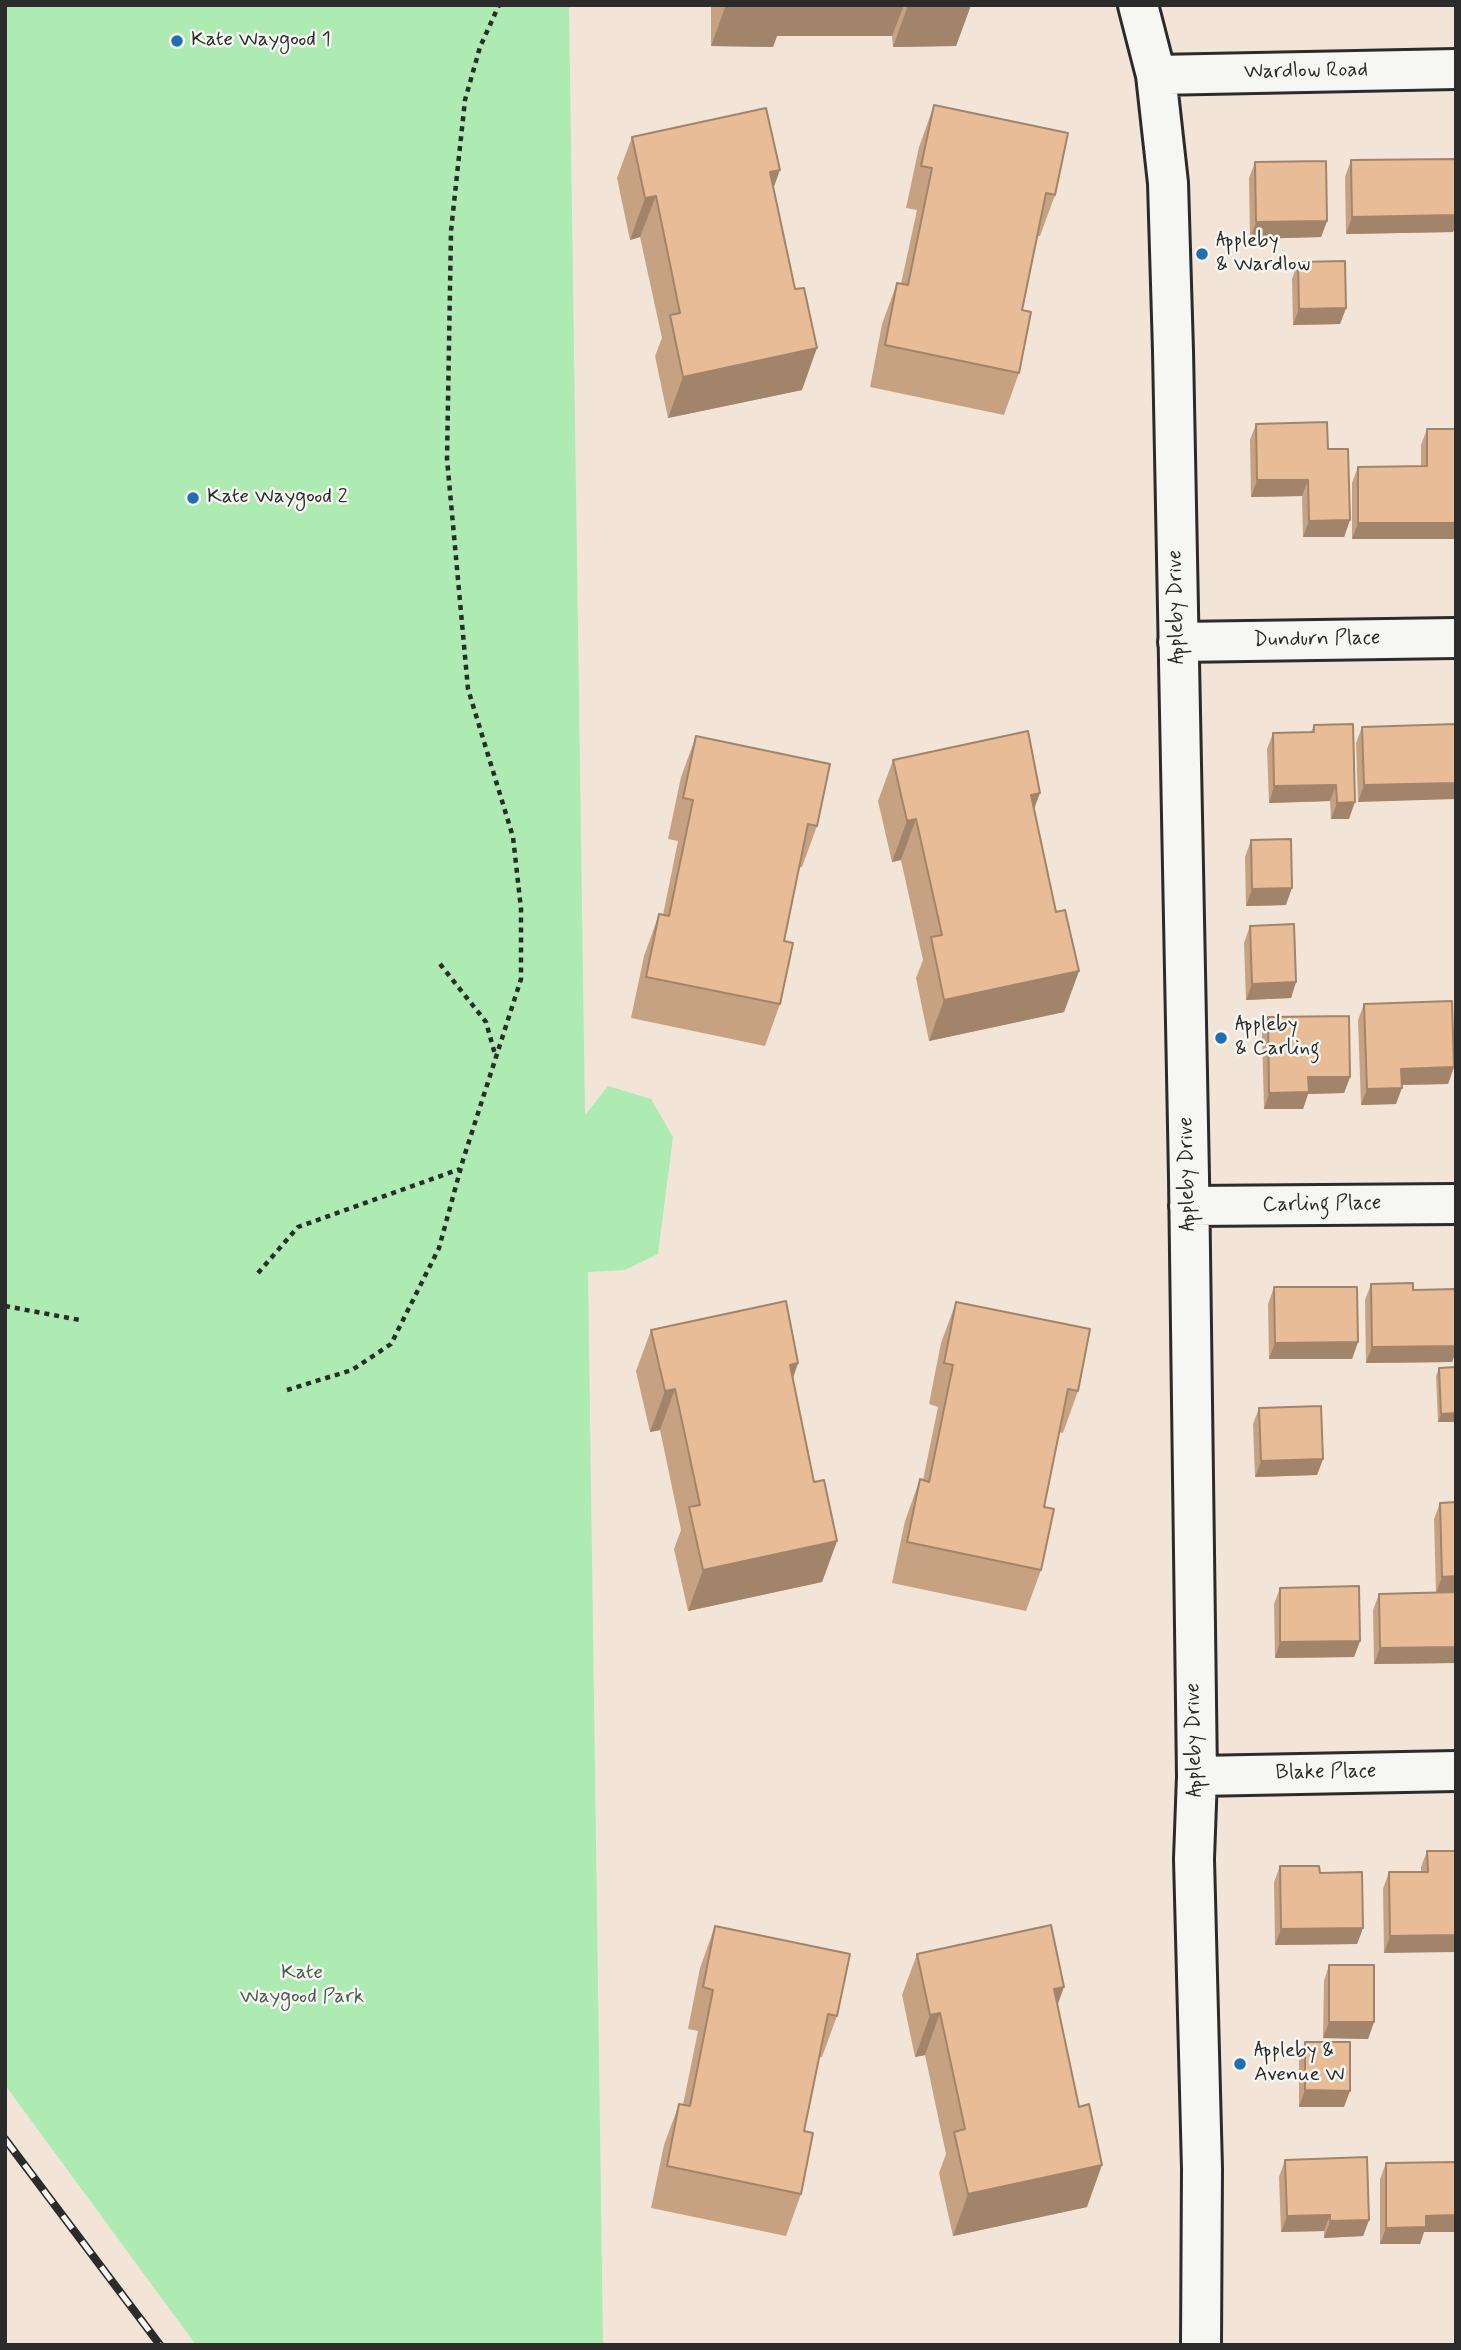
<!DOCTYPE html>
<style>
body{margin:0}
#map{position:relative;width:1461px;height:2350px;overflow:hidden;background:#f2e5d7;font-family:Mynerve,sans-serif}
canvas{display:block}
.frame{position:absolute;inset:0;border:7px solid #2b2b2b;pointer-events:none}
</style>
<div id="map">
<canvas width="1461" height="2350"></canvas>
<div class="frame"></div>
</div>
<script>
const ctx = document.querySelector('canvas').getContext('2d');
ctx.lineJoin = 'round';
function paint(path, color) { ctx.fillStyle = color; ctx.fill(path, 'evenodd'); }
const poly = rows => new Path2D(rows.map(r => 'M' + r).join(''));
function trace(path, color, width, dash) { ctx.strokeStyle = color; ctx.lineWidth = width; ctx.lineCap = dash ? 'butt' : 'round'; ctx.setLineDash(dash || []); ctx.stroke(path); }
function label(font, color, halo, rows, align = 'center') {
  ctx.font = font + ' Mynerve,sans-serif'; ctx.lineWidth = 5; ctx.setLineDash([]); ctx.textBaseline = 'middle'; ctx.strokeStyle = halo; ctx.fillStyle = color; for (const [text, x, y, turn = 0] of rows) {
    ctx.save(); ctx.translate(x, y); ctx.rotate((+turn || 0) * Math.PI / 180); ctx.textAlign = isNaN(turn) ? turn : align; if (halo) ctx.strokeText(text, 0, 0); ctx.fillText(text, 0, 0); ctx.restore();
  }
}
paint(poly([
 [5,5,569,5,585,1115,608,1086,651,1099,673,1137,658,1254,625,1270,588,1272,603,2345,196,2345,5,2085]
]), '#adebb2');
const street = poly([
 [1138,5,1156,75,1168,183,1173,351,1189,1177,1197,1776,1194,1859,1202,2169,1201,2345],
 [1156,75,1456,69],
 [1178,642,1456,638],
 [1189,1206,1456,1204],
 [1197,1776,1456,1771]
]);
trace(street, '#2b2b2b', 44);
trace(poly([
 [440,964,486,1022,496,1058],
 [258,1273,298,1227,460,1169],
 [5,1306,80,1320],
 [287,1390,352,1370,391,1344,439,1248,463,1160,521,979,521,909,513,837,468,689,447,459,451,231,465,100,480,47,499,5]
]), '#2b2b2b', 4.5, [5, 5]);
trace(street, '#f6f6f2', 38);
const rail = poly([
 [5,2139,160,2345]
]);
trace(rail, '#2b2b2b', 8);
trace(rail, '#f6f6f2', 5, [16]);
paint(poly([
 [711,5,971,5,956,46,893,47,892,36,777,36,773,47,711,46],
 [934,105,1055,195,1040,236,1037,236,1022,310,1019,373,1004,415,870,387,882,324,897,283,901,284,917,210,906,208,919,147],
 [632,137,773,188,802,390,668,418,655,356,662,338,640,237,630,240,617,178],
 [1456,159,1456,225,1453,232,1346,234,1345,177,1351,160],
 [1255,162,1327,221,1321,237,1250,239,1249,178],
 [1298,262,1346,308,1340,324,1293,325,1292,279],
 [1256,424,1328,449,1350,520,1344,537,1303,537,1302,496,1251,497,1250,440],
 [1427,429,1456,539,1352,539,1352,483,1358,467,1421,466,1421,445],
 [1456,724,1358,802,1356,743,1362,727],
 [1314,725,1349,819,1331,819,1330,801,1269,803,1267,749,1273,733,1311,732],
 [696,736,817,826,802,867,799,867,784,941,780,1004,765,1046,631,1018,644,956,659,914,663,915,678,841,668,839,681,777],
 [893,760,1034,810,1056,912,1079,971,1064,1012,929,1041,916,978,923,960,901,860,892,862,878,801],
 [1251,840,1286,905,1246,906,1245,857],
 [1250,926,1296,982,1291,998,1246,1000,1244,943],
 [1364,1004,1454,1067,1448,1084,1402,1085,1396,1104,1361,1105,1358,1020],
 [1268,1017,1350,1077,1344,1093,1308,1094,1303,1109,1264,1109,1262,1033],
 [1371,1284,1413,1290,1456,1289,1456,1351,1452,1362,1366,1363,1365,1300],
 [1274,1287,1358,1342,1352,1359,1269,1359,1268,1304],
 [956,1302,1078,1391,1063,1433,1059,1432,1044,1507,1041,1570,1026,1611,892,1583,905,1521,920,1479,923,1480,938,1407,929,1404,941,1343],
 [651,1330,798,1363,793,1379,814,1482,837,1541,822,1582,688,1611,674,1549,681,1530,660,1430,650,1432,636,1371],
 [1439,1368,1456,1422,1438,1422,1436,1376],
 [1259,1408,1323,1459,1317,1475,1255,1477,1253,1424],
 [1456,1502,1456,1659,1454,1663,1374,1664,1373,1610,1379,1594,1436,1593,1434,1519,1440,1503],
 [1280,1588,1360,1641,1354,1657,1275,1658,1274,1604],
 [1427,1851,1456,1851,1384,1953,1383,1889,1389,1872,1421,1872,1421,1867],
 [1280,1866,1320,1873,1363,1928,1357,1944,1275,1945,1274,1882],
 [715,1926,837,2016,822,2057,819,2057,804,2131,801,2194,786,2236,651,2208,664,2145,679,2104,683,2105,698,2031,688,2029,700,1968],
 [917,1954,1058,2005,1087,2207,953,2236,939,2173,946,2154,925,2055,915,2057,902,1995],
 [1329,1965,1374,2022,1368,2039,1323,2038,1324,1981],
 [1305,2042,1344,2107,1299,2107,1299,2058],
 [1285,2160,1369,2220,1363,2236,1324,2238,1324,2231,1281,2232,1279,2177],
 [1456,2162,1456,2232,1424,2232,1420,2244,1380,2244,1380,2179,1386,2163]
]), '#c7a282');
paint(poly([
 [726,5,904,5,892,36,777,36,773,47,711,46],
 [908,5,971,5,956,46,893,47],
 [780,170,765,212,770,172],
 [656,196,640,237,630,240,645,198],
 [1456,215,1456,225,1453,232,1346,234,1352,217],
 [1327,221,1321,237,1250,239,1256,222],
 [1346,308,1340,324,1293,325,1299,309],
 [817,348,802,390,668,418,683,377],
 [1257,480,1308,480,1302,496,1251,497],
 [1350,520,1344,537,1303,537,1309,521],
 [1358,523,1456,523,1456,539,1352,539],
 [1456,783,1456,799,1358,802,1364,785],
 [1336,785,1330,801,1269,803,1274,786],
 [1040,793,1025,834,1031,795],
 [1355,802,1349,819,1331,819,1337,803],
 [916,819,901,860,892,862,907,821],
 [1292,888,1286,905,1246,906,1252,889],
 [1079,971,1064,1012,929,1041,944,1000],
 [1296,982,1291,998,1246,1000,1252,984],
 [1454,1067,1448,1084,1395,1085,1401,1069],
 [1308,1077,1350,1077,1344,1093,1308,1094,1303,1109,1264,1109,1269,1093],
 [1402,1088,1396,1104,1361,1105,1367,1089],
 [1358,1342,1352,1359,1269,1359,1275,1343],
 [1456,1346,1456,1351,1452,1362,1366,1363,1372,1347],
 [798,1363,783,1405,790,1365],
 [675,1389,660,1430,650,1432,665,1391],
 [1456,1413,1456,1422,1438,1422,1441,1414],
 [1323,1459,1317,1475,1255,1477,1261,1461],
 [837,1541,822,1582,688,1611,703,1570],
 [1456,1576,1456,1593,1436,1593,1442,1577],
 [1360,1641,1354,1657,1275,1658,1280,1642],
 [1456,1647,1456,1659,1454,1663,1374,1664,1380,1648],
 [1363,1928,1357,1944,1275,1945,1281,1929],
 [1456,1935,1456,1952,1384,1953,1390,1936],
 [1064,1987,1049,2029,1054,1989],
 [940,2013,925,2055,915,2057,930,2015],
 [1329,2022,1374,2022,1368,2039,1323,2038],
 [1305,2090,1350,2091,1344,2107,1299,2107],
 [1102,2165,1087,2207,953,2236,968,2194],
 [1330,2215,1324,2231,1281,2232,1287,2216],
 [1456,2215,1456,2232,1424,2232,1420,2244,1380,2244,1386,2228,1426,2216],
 [1369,2220,1363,2236,1324,2238,1330,2221]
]), '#a2846a');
const building = poly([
 [934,105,1068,133,1055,195,1046,193,1022,310,1031,312,1019,373,885,345,897,283,908,285,932,168,921,166,934,105],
 [766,108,780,170,770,172,795,289,804,288,817,348,683,377,670,315,680,313,656,196,645,198,632,137,766,108],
 [1456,159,1456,215,1352,217,1351,160,1456,159],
 [1326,161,1327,221,1256,222,1255,162,1326,161],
 [1345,261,1346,308,1299,309,1298,262,1345,261],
 [1327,422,1328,449,1348,449,1350,520,1309,521,1308,480,1257,480,1256,424,1327,422],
 [1427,429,1456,429,1456,523,1358,523,1358,467,1427,466,1427,429],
 [1353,724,1355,802,1337,803,1336,785,1274,786,1273,733,1314,732,1314,725,1353,724],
 [1456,724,1456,783,1364,785,1362,727,1456,724],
 [1028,731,1040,793,1031,795,1056,912,1065,910,1079,971,944,1000,931,937,942,935,916,819,907,821,893,760,1028,731],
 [696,736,830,764,817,826,808,824,784,941,793,943,780,1004,646,977,659,914,669,916,693,800,683,798,696,736],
 [1291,839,1292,888,1252,889,1251,840,1291,839],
 [1294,924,1296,982,1252,984,1250,926,1294,924],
 [1452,1001,1454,1067,1401,1069,1402,1088,1367,1089,1364,1004,1452,1001],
 [1349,1016,1350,1077,1308,1077,1309,1092,1269,1093,1268,1017,1349,1016],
 [1413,1283,1413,1290,1456,1289,1456,1346,1372,1347,1371,1284,1413,1283],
 [1274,1287,1357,1287,1358,1342,1275,1343,1274,1287],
 [786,1301,798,1363,790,1365,814,1482,824,1480,837,1541,703,1570,689,1507,700,1505,675,1389,665,1391,651,1330,786,1301],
 [956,1302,1090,1329,1078,1391,1068,1389,1044,1507,1054,1509,1041,1570,907,1542,920,1479,929,1482,953,1365,944,1363,956,1302],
 [1456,1367,1456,1413,1441,1414,1439,1368,1456,1367],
 [1321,1406,1323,1459,1261,1461,1259,1408,1321,1406],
 [1456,1502,1456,1576,1442,1577,1440,1503,1456,1502],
 [1359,1586,1360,1641,1280,1642,1280,1588,1359,1586],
 [1456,1592,1456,1647,1380,1648,1379,1594,1456,1592],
 [1427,1851,1456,1851,1456,1935,1390,1936,1389,1872,1428,1872,1427,1851],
 [1280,1866,1319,1866,1320,1873,1362,1872,1363,1928,1281,1929,1280,1866],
 [1051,1925,1064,1987,1054,1989,1079,2107,1089,2104,1102,2165,968,2194,954,2132,965,2129,940,2013,930,2015,917,1954,1051,1925],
 [715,1926,850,1954,837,2016,828,2014,804,2131,813,2133,801,2194,667,2166,679,2104,690,2106,713,1990,703,1987,715,1926],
 [1329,1965,1374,1965,1374,2022,1329,2022,1329,1965],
 [1305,2042,1350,2042,1350,2091,1305,2090,1305,2042],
 [1367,2157,1369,2220,1330,2221,1330,2215,1287,2216,1285,2160,1367,2157],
 [1456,2162,1456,2215,1426,2216,1426,2227,1386,2228,1386,2163,1456,2162]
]);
paint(building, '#e7bc97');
trace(building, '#a2846a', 2);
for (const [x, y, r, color] of [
 [177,41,7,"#1f6fb2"],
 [1202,254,7,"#1f6fb2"],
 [193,498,7,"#1f6fb2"],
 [1221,1038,7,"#1f6fb2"],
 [1240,2064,7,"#1f6fb2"]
]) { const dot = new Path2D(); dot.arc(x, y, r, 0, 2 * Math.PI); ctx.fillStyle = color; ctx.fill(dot); trace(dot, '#f6f6f2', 2.5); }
label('21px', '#2b2b2b', '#f6f6f2', [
 ["Kate Waygood 1",191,41],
 ["Appleby",1216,242],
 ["& Wardlow",1216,266],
 ["Kate Waygood 2",207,498],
 ["Appleby",1235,1026],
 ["& Carling",1235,1050],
 ["Appleby &",1254,2052],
 ["Avenue W",1254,2076]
], 'left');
label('21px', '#2b2b2b', '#f6f6f2', [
 ["Wardlow Road",1306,72,-1],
 ["Appleby Drive",1177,607,-91],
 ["Dundurn Place",1317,640,-1],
 ["Appleby Drive",1188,1174,-91],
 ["Carling Place",1322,1205,-1],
 ["Appleby Drive",1195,1740,-91],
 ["Blake Place",1326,1773,-1]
]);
label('21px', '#4c5b4d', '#f6f6f2', [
 ["Kate",302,1974],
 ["Waygood Park",302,1998]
]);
</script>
